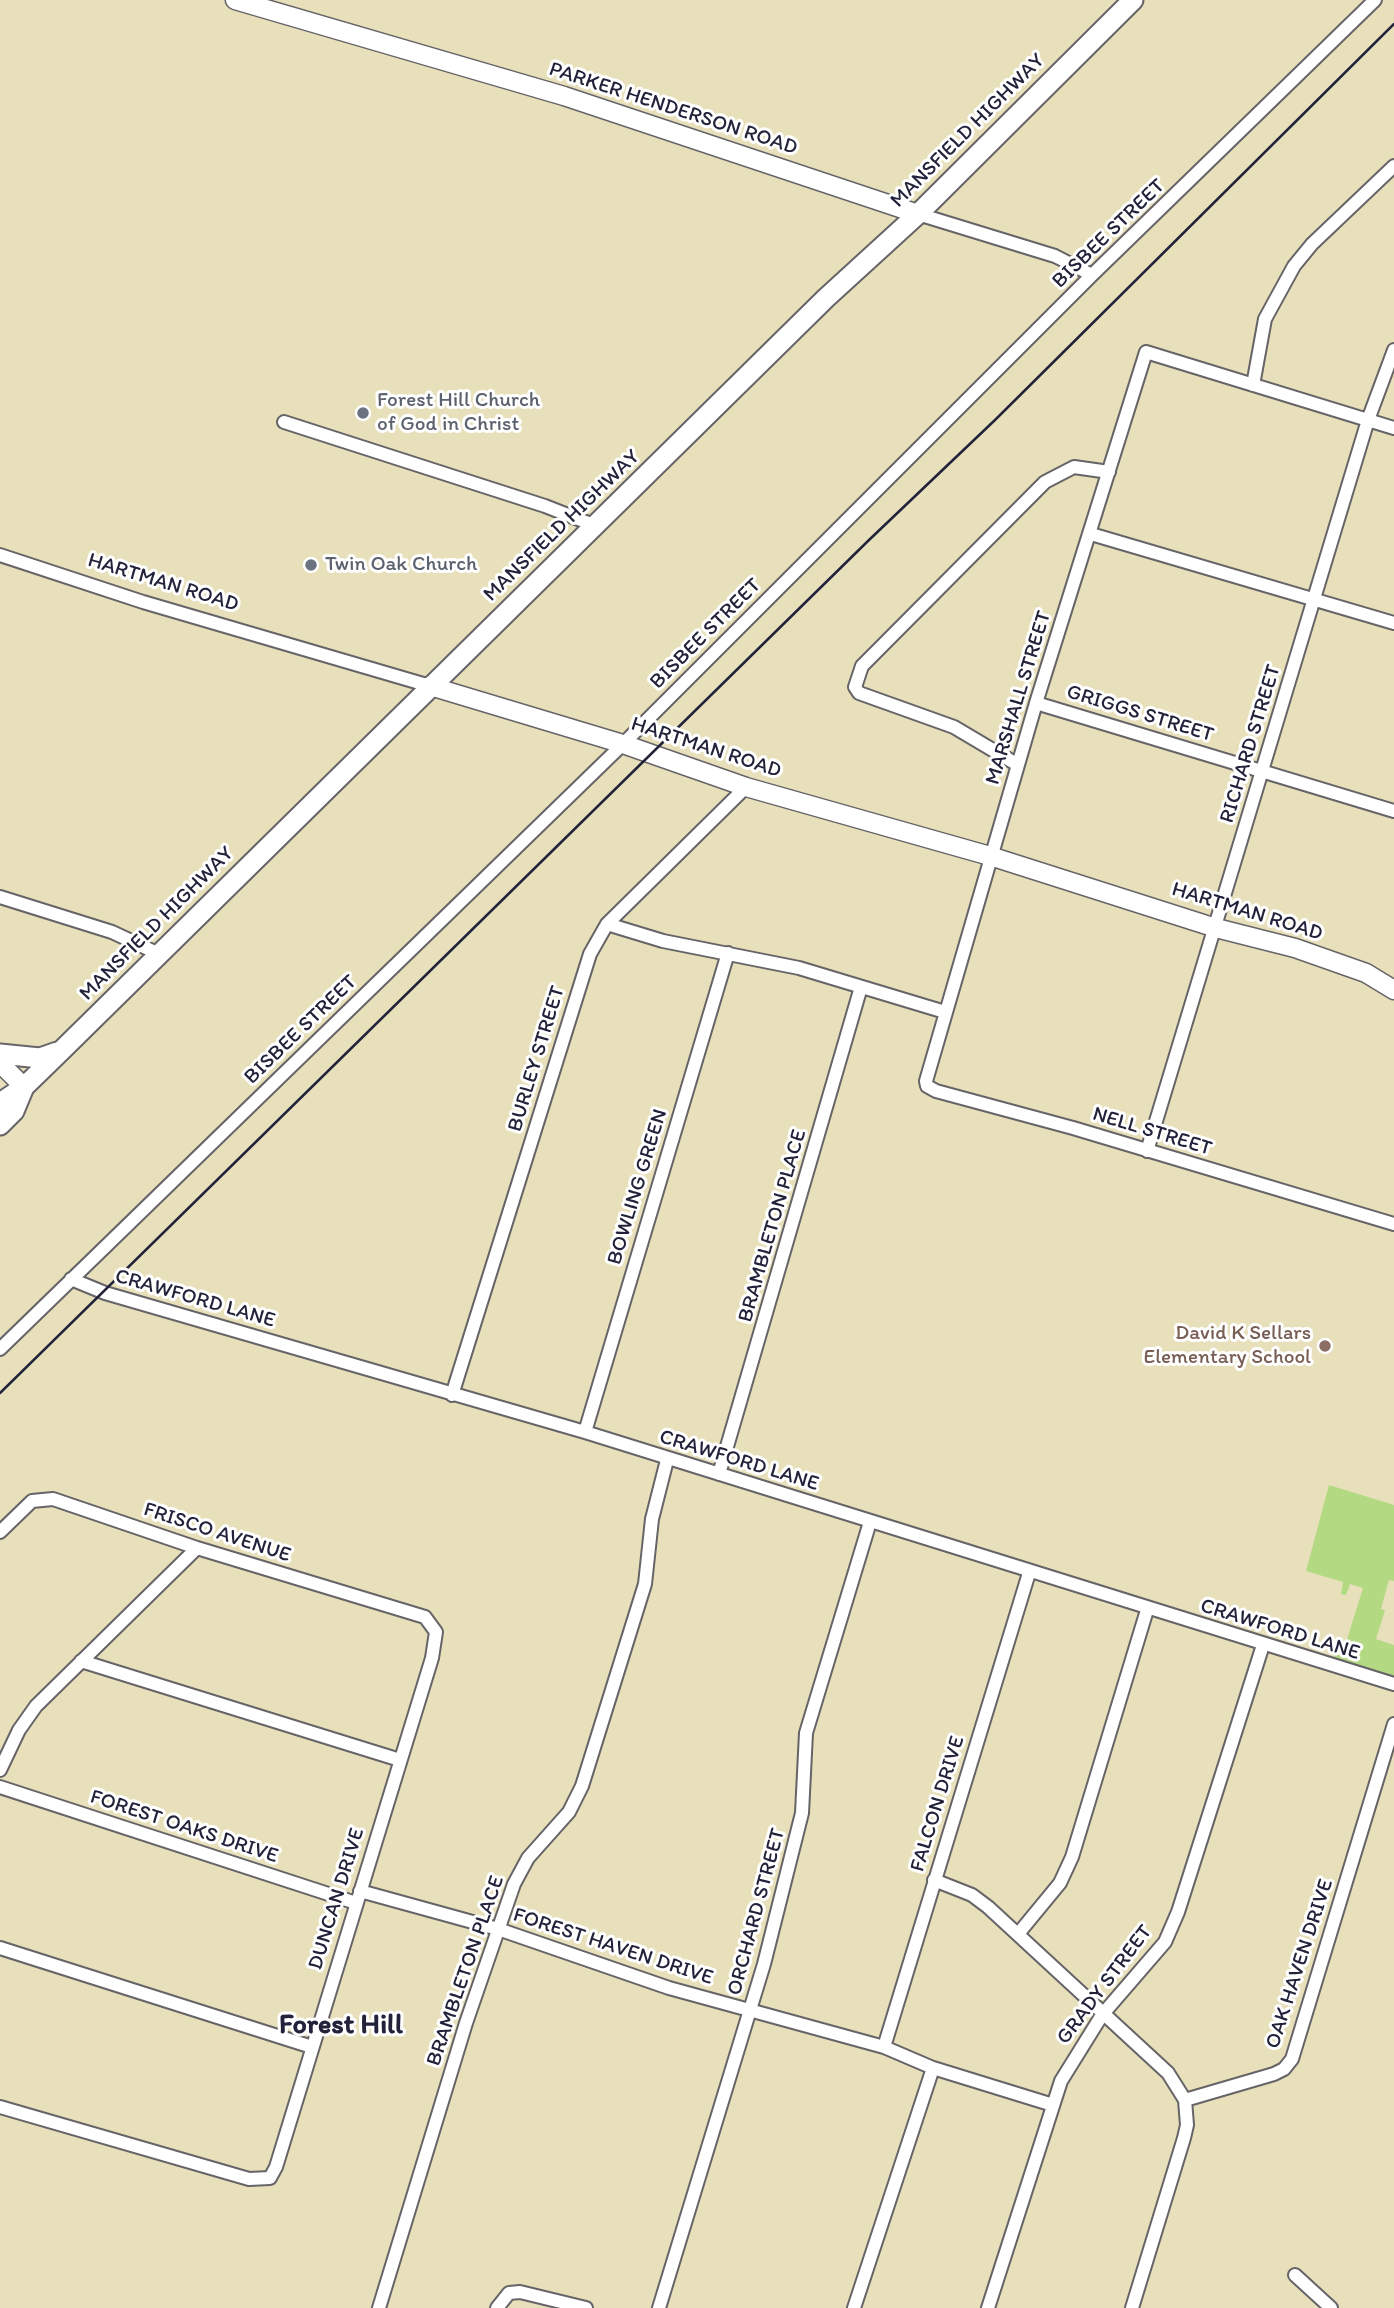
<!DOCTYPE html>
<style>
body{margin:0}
canvas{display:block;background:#e7e0bb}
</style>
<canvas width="1394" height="2308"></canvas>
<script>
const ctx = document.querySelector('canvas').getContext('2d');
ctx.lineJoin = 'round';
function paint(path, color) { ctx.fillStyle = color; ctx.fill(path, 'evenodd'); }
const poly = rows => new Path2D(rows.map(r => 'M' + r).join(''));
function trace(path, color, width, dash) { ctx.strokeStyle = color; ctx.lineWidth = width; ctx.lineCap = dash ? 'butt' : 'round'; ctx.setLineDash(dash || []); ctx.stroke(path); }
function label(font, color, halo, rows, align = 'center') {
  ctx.font = font + ' Itim,sans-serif'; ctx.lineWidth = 6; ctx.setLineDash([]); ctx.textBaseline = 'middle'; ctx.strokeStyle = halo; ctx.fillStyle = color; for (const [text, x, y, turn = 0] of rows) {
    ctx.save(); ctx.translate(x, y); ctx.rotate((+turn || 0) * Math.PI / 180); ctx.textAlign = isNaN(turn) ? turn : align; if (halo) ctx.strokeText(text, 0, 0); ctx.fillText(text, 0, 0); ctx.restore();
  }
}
paint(poly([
 [1329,1485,1394,1505,1394,1581,1389,1580,1381,1609,1385,1610,1376,1639,1394,1645,1394,1677,1333,1658,1337,1645,1345,1646,1363,1588,1350,1584,1346,1595,1341,1594,1343,1582,1306,1571]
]), '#b3d982');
const street = poly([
 [918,214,1055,256,1092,275],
 [1253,385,1265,319,1294,266,1312,244,1394,166],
 [284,422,545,506,596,526],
 [1394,428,1146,352,1036,703,926,1081,927,1086,936,1091,1073,1128,1394,1224],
 [1091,534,1394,623],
 [0,555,143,602,430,686],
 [1036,703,1394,811],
 [1018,765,954,727,859,693,855,687,862,666,1045,482,1074,467,1109,472],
 [0,897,112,932,159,954],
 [607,924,663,941,799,968,945,1012],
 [1147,1151,1368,420,1394,350],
 [71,1279,105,1293,585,1432,1394,1684],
 [0,1349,623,744,1092,275,1375,0],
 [452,1395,590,954,607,924,746,787],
 [585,1432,728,953],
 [719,1474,861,987],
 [0,1532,32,1501,53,1499,197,1548,425,1617,436,1632,432,1658,276,2167,270,2178,249,2179,0,2107],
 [81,1661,400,1760],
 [0,1770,19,1730,36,1706,197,1548],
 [0,1787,356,1903],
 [934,1880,972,1895,988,1907,1168,2073,1185,2100,1187,2125,1184,2138,1132,2308],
 [360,1891,498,1929,669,1988,884,2047,933,2068,1053,2105],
 [1018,1934,1060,1883,1072,1857,1147,1610],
 [0,1948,312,2047],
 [884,2047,1029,1573],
 [1185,2100,1274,2074,1284,2069,1292,2059,1394,1724],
 [1295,2275,1331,2308],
 [379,2308,466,2023,514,1884,528,1858,569,1812,582,1786,645,1584,652,1519,667,1460],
 [497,2308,509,2293,520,2292,586,2308],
 [659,2308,764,1964,802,1813,806,1733,870,1522],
 [854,2308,933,2068],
 [988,2308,1061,2081,1102,2015,1165,1942,1178,1912,1263,1645]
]);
const secondary = poly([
 [235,0,564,96,918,214],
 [430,686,623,744,746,787,990,856,1216,928,1295,948,1366,973,1394,990],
 [0,1063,24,1087]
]);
const primary = poly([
 [0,1054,40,1058,57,1052],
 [0,1103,24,1087,61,1051,826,298,918,214,1133,0],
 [0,1125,14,1111,24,1087]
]);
trace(street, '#676468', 16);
trace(secondary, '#676468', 21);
trace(primary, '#676468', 23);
trace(street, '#fff', 12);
trace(secondary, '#fff', 18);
trace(primary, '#fff', 19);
trace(poly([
 [0,1393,869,540,995,420,1394,24]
]), '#22223b', 2.5);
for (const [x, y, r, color] of [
 [363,413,7,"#6b7280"],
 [311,565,7,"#6b7280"],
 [1325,1346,7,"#8d6e63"]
]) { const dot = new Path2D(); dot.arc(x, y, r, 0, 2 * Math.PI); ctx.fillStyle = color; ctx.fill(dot); trace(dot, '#fff', 2.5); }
label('21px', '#22223b', '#fff', [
 ["PARKER HENDERSON ROAD",673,109,18],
 ["MANSFIELD HIGHWAY",968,131,-45],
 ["BISBEE STREET",1109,234,-44],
 ["MANSFIELD HIGHWAY",562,526,-44],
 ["HARTMAN ROAD",163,583,17],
 ["BISBEE STREET",706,634,-45],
 ["MARSHALL STREET",1019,698,-73],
 ["GRIGGS STREET",1140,714,17],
 ["RICHARD STREET",1251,744,-73],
 ["HARTMAN ROAD",706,748,18],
 ["HARTMAN ROAD",1247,912,17],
 ["MANSFIELD HIGHWAY",157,924,-45],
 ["BISBEE STREET",301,1030,-44],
 ["BURLEY STREET",537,1059,-73],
 ["NELL STREET",1152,1132,17],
 ["BOWLING GREEN",638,1187,-73],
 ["BRAMBLETON PLACE",773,1226,-74],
 ["CRAWFORD LANE",195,1299,16],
 ["CRAWFORD LANE",739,1461,17],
 ["FRISCO AVENUE",217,1533,18],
 ["CRAWFORD LANE",1280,1630,17],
 ["FALCON DRIVE",938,1804,-73],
 ["FOREST OAKS DRIVE",184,1827,18],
 ["DUNCAN DRIVE",337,1899,-73],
 ["ORCHARD STREET",757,1912,-75],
 ["FOREST HAVEN DRIVE",613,1947,18],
 ["OAK HAVEN DRIVE",1300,1964,-72],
 ["BRAMBLETON PLACE",466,1971,-71],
 ["GRADY STREET",1105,1985,-53]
]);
label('21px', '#5b616d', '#fff', [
 ["Forest Hill Church",377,401],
 ["of God in Christ",377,425],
 ["Twin Oak Church",325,565]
], 'left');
label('21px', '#785e54', '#fff', [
 ["David K Sellars",1311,1334],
 ["Elementary School",1311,1358]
], 'right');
label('bold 28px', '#22223b', '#fff', [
 ["Forest Hill",341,2026]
]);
</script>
